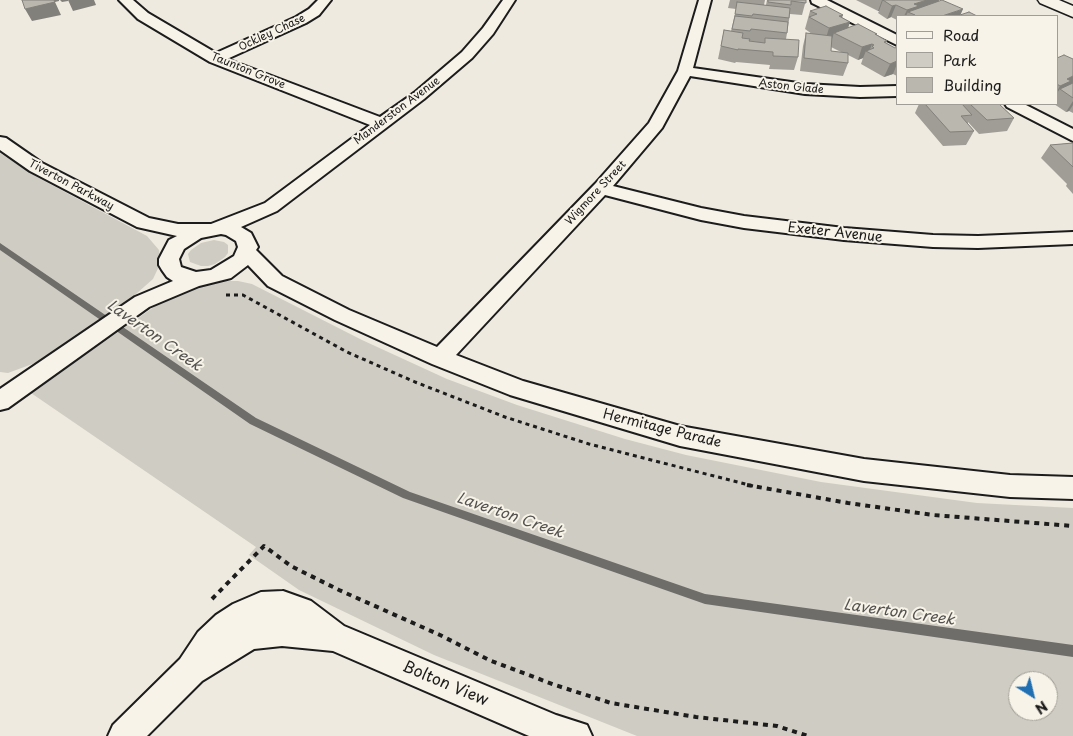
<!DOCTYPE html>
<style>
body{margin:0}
#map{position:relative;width:1073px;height:736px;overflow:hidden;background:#eeeae0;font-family:"Playpen Sans",sans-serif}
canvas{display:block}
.legend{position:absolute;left:896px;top:15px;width:162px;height:90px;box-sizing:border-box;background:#f7f3e8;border:1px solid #9f9d96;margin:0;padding:6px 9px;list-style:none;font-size:15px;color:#1c1c1c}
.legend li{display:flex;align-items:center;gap:10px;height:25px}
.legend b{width:25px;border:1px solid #9f9d96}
.north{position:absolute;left:1008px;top:671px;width:50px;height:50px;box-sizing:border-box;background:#f7f3e8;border:1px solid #9f9d96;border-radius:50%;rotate:144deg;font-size:14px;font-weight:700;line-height:20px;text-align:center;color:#1c1c1c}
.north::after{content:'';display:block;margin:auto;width:18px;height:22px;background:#1f6fb2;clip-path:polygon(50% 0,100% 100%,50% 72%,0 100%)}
</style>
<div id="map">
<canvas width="1073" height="736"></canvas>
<ul class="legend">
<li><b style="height:6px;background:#f7f3e8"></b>Road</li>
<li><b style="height:14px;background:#cfccc3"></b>Park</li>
<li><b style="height:14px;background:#bab7af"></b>Building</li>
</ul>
<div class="north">N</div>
</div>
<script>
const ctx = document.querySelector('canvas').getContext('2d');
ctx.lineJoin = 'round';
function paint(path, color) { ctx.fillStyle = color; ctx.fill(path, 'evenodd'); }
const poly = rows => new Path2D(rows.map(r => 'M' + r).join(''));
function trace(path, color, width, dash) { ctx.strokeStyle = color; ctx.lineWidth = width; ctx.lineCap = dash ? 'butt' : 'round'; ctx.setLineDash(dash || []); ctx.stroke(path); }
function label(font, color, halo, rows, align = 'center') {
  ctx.font = font + ' "Playpen Sans",sans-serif'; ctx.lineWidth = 4; ctx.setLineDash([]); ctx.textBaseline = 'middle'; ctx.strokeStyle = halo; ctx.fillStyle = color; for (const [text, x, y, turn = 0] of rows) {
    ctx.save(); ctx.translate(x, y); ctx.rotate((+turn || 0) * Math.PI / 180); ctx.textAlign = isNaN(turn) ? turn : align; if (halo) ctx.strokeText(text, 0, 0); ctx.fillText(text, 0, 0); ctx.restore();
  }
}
paint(poly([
 [0,153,37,177,147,236,159,250,161,262,153,279,136,294,35,363,8,373,0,372],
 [214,240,224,242,228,245,228,253,225,257,215,264,208,266,201,266,190,262,188,254,191,250,201,243],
 [218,281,238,281,252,284,362,340,447,379,517,405,625,439,686,455,821,482,977,503,1073,508,1073,736,637,736,434,655,299,590,249,555,256,547,31,393,161,302,193,287],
 [1018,681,1048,681,1048,711,1018,711]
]), '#cfccc3');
paint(poly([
 [0,243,256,418,410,492,705,594,1073,645,1073,657,705,604,403,498,250,424,0,250,0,243]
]), '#6f6d69');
const street = poly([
 [119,0,133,0,148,13,216,53,296,17,309,9,318,0,331,0,319,15,306,23,227,59,380,117,414,93,462,52,483,28,503,0,515,0,493,34,472,58,424,99,277,211,241,227,251,233,258,247,256,250,282,276,349,310,437,347,595,184,649,123,678,71,699,0,711,0,693,68,805,84,860,87,897,86,897,96,860,97,805,94,690,76,662,128,613,186,701,208,744,216,844,228,933,235,978,236,1073,232,1073,244,978,248,933,247,844,240,744,228,701,220,605,195,456,355,523,381,680,426,864,459,1010,475,1073,477,1073,499,1010,497,864,481,680,446,510,395,432,364,335,320,268,286,248,265,231,278,199,286,149,307,8,408,0,410,0,389,135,297,173,281,167,277,162,270,159,265,159,259,169,240,177,236,137,227,30,171,0,150,0,137,6,138,42,163,149,218,178,224,211,224,265,203,370,125,210,62,138,19,119,0],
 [221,234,226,235,236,241,238,247,234,256,211,270,196,272,181,267,179,259,184,249,201,238,221,234],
 [811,0,827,0,897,35,897,45,812,3,811,0],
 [1005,104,1024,104,1073,129,1073,141,1007,107,1005,104],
 [283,591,311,601,344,626,556,715,587,725,592,736,529,736,333,651,282,646,254,649,202,681,147,736,108,736,113,725,180,659,198,632,216,615,233,604,261,592,283,591]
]);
const secondary = poly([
 [1038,0,1059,0,1073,6,1073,17,1040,3,1038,0]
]);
trace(street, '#1c1c1c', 4);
trace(secondary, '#1c1c1c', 3);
trace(poly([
 [226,295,243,295,347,352,415,382,505,417,589,444,753,486]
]), '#1c1c1c', 3, [4, 4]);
trace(poly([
 [747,485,848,503,933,515,1073,526],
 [212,599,264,546,291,566,339,590,440,635,489,660,555,685,611,703,696,717,777,726,808,736]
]), '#1c1c1c', 4, [5, 5]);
paint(street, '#f7f3e8');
paint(secondary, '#f7f3e8');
paint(poly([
 [730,0,765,0,764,5,766,5,767,0,806,0,802,15,790,14,787,33,786,39,798,57,794,70,769,69,770,65,736,62,735,63,718,59,724,30,731,31,732,27,736,9,728,8],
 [856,0,939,0,939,1,960,15,977,16,897,16,897,20,891,17,887,19,878,13,879,11,878,11],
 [810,11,842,17,848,28,877,35,887,41,886,43,895,48,897,47,897,76,893,74,884,77,861,64,863,58,858,60,848,55,848,63,843,76,800,71,803,46,806,33,812,34,805,29],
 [831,47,843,53,831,51],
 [1057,58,1073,59,1073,113,1069,111,1066,112,1054,104,1057,104],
 [919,104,999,104,1014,118,1007,131,979,134,968,122,968,124,974,131,966,145,943,146,915,113],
 [1073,143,1073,194,1066,186,1067,184,1041,158,1050,145]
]), '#a09d96');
paint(poly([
 [54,0,59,0,59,1,55,2,61,15,32,21,25,9],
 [60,0,68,0,68,1,62,2],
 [68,0,94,0,96,5,73,11],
 [882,0,899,0,883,0,879,11,878,11],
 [927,0,939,0,936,8,915,15,908,12,906,16,904,16,907,10,914,4],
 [896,5,891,17,887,19,892,6],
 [963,9,960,16,942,16],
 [843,15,839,25,850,22,846,35,834,33,832,39,825,41,829,28,839,16],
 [875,34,877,34,873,45,872,44,869,52,866,51,863,58,858,60,862,47],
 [897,61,897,64,893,74,884,77,890,64],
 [1073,76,1073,86,1060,89,1057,93,1057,91,1060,86,1067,79],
 [1073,101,1073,105,1069,111,1066,112]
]), '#82807a');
const building = poly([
 [22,0,54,0,55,2,25,9,22,0],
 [768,0,806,0,806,3,791,1,791,5,768,2,768,0],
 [883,0,927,0,914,4,919,6,907,10,896,5,892,6,883,0],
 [942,0,963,9,942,16,913,16,915,15,908,12,942,0],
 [737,2,790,8,789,18,753,14,752,16,735,14,737,2],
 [826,6,843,15,839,16,850,22,829,28,809,17,817,14,810,11,826,6],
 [969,12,977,16,957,16,969,12],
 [735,16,788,22,787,33,751,29,750,31,732,29,735,16],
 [858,24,877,34,875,34,887,41,884,42,895,48,897,47,897,61,890,64,866,51,874,48,872,46,874,45,872,44,862,47,834,33,858,24],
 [724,30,743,33,742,38,750,39,749,41,765,43,765,38,799,40,798,57,773,56,773,52,738,49,738,50,721,46,724,30],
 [806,33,832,36,831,51,848,53,848,63,804,58,806,33],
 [1064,55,1073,59,1073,76,1067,79,1071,81,1060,86,1057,84,1057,58,1064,55],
 [1073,83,1073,98,1060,89,1073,83],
 [925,104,962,104,972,115,961,116,974,131,950,132,925,104],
 [970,104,999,104,1014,118,987,120,970,104],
 [1073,143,1073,167,1050,145,1073,143]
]);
paint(building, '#bab7af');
trace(building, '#82807a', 1);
label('11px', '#1c1c1c', '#f7f3e8', [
 ["Ockley Chase",272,33,-25],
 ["Taunton Grove",248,71,22],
 ["Aston Glade",791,87,6],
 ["Manderston Avenue",397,111,-37],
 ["Tiverton Parkway",71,185,28],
 ["Wigmore Street",596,193,-47]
]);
label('14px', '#1c1c1c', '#f7f3e8', [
 ["Exeter Avenue",835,233,6],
 ["Hermitage Parade",662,429,14]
]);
label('italic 15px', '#535250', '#f7f3e8', [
 ["Laverton Creek",154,336,35],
 ["Laverton Creek",510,516,19],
 ["Laverton Creek",899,613,8]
]);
label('16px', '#1c1c1c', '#f7f3e8', [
 ["Bolton View",445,684,23]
]);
</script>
